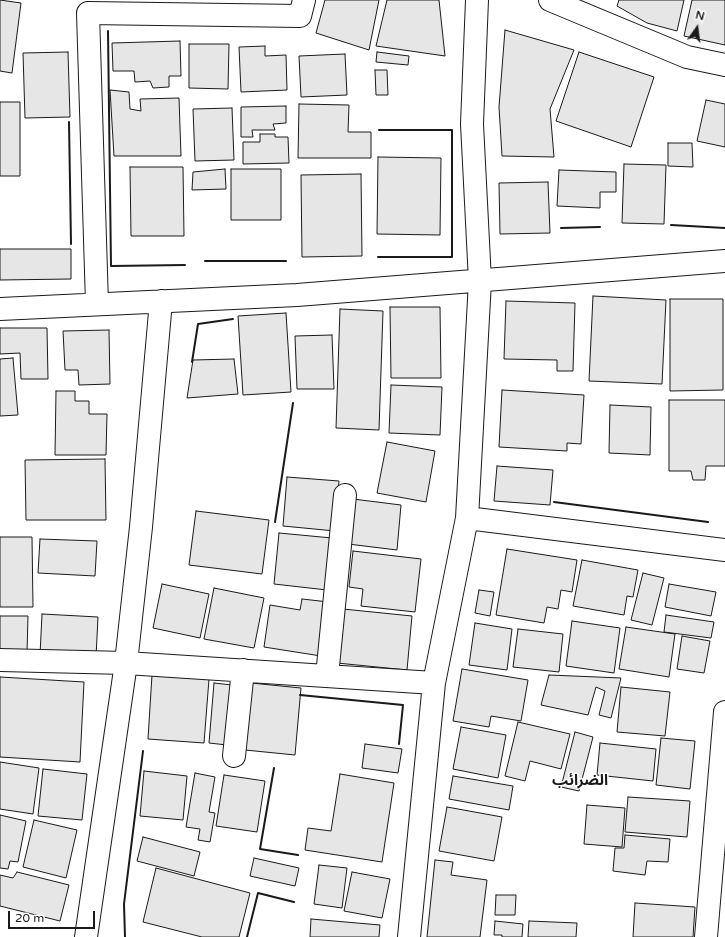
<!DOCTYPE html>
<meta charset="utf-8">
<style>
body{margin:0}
#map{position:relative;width:725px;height:937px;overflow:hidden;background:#fff;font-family:"Varela Round",sans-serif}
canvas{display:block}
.north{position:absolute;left:677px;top:8px;width:40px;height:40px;-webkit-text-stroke:3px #fff;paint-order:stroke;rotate:14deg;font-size:11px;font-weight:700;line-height:16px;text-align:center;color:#1a1a1a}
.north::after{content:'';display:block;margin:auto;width:14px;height:18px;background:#1a1a1a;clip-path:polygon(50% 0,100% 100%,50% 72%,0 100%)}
.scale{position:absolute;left:8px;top:911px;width:87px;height:18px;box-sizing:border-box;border:2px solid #1a1a1a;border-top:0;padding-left:5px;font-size:12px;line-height:14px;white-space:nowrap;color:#1a1a1a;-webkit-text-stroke:3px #fff;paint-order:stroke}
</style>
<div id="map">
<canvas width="725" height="937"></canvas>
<div class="north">N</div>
<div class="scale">20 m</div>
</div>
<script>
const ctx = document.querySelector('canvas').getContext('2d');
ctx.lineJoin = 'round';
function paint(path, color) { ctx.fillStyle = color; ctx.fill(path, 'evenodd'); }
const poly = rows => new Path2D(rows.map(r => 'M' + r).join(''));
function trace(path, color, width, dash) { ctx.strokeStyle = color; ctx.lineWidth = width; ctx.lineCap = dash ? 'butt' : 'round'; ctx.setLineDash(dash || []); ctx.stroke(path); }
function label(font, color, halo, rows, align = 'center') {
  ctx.font = font + ' "Varela Round","Noto Sans Arabic",sans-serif'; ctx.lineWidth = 3; ctx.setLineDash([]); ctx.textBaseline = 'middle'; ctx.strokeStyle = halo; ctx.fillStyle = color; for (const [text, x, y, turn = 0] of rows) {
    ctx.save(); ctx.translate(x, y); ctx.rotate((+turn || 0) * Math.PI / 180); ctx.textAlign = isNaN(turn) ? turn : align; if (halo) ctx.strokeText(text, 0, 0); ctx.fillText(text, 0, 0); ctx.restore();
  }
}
const building = poly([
 [0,0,21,3,12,73,0,71,0,0],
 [325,0,379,0,369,50,316,33,325,0],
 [387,0,439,0,445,56,376,46,387,0],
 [619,0,684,0,677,31,647,23,617,6,619,0],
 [692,0,725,0,725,45,684,36,692,0],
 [505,30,574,50,550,109,554,157,502,156,499,107,505,30],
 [180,41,181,76,169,76,169,87,153,88,150,81,135,82,134,71,113,71,112,43,180,41],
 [189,44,229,44,228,89,189,88,189,44],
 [265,46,265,56,286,55,287,90,241,92,239,47,265,46],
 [68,52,70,117,25,118,23,53,68,52],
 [377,52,409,56,408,65,376,62,377,52],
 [579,52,654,77,631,147,556,121,579,52],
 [345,54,347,95,301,97,299,56,345,54],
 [375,70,387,70,388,95,376,95,375,70],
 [110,90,129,92,130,109,141,111,140,99,179,98,181,156,114,156,110,90],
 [706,100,725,104,725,147,697,141,706,100],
 [0,102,20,102,20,176,0,176,0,102],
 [299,104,349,105,348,132,371,132,371,158,298,158,299,104],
 [286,106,286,123,273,124,275,130,252,130,253,137,241,137,241,107,286,106],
 [232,108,234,160,195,161,193,109,232,108],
 [260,134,275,134,275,137,288,137,289,163,243,164,243,142,260,142,260,134],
 [668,143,692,143,693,167,668,166,668,143],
 [378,157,441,158,440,235,377,234,378,157],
 [624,164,666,165,664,224,622,223,624,164],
 [130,167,183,167,184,236,131,236,130,167],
 [225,169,226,189,192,190,193,172,225,169],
 [231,169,281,169,281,220,231,220,231,169],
 [559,170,616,172,616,192,600,192,600,208,557,206,559,170],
 [361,174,362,256,302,257,301,175,361,174],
 [548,182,550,233,500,234,499,183,548,182],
 [0,249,71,249,71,279,0,280,0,249],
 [593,296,666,300,662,384,589,381,593,296],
 [670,299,723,299,723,390,670,391,670,299],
 [506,301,575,303,573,371,557,371,557,360,504,359,506,301],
 [390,307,440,307,441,378,391,378,390,307],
 [340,309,383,311,379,430,336,428,340,309],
 [286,313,291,392,243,395,238,316,286,313],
 [0,328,47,328,48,379,21,379,20,353,0,354,0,328],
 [109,330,110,384,79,385,78,370,65,370,63,331,109,330],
 [332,335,334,389,297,389,295,336,332,335],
 [13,358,18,415,0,416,0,359,13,358],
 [234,359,238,394,187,398,193,360,234,359],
 [391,385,442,387,440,435,389,433,391,385],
 [502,390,584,395,581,444,567,443,567,451,499,447,502,390],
 [56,391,75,391,75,401,89,401,89,414,107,414,106,455,55,455,56,391],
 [669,400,725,400,725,466,706,466,705,480,693,480,691,471,669,471,669,400],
 [610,405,651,407,650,455,609,453,610,405],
 [387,442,435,451,426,502,377,493,387,442],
 [105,459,106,520,26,520,25,460,105,459],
 [497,466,553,470,550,505,494,501,497,466],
 [287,477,339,481,335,531,283,526,287,477],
 [353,499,401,505,397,550,348,544,353,499],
 [196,511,269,520,262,574,189,565,196,511],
 [279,533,332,538,327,590,274,584,279,533],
 [0,537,32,537,33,607,0,607,0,537],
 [40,539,97,541,95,576,38,573,40,539],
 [507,549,577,560,572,592,561,590,558,609,547,607,544,623,496,615,507,549],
 [353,551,421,559,415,612,361,606,363,589,349,587,353,551],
 [582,560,638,570,633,597,627,596,624,615,573,606,582,560],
 [643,573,664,578,652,625,631,620,643,573],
 [162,584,209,594,200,638,153,628,162,584],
 [669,584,716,592,711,616,665,607,669,584],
 [214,588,264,598,254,648,204,639,214,588],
 [479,590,494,592,490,616,475,613,479,590],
 [302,599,329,602,321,656,264,647,270,605,300,610,302,599],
 [343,609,412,616,407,670,337,663,343,609],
 [42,614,98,617,96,657,40,655,42,614],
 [666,615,714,622,711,638,664,632,666,615],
 [0,616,28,616,27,654,0,654,0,616],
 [572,621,620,628,614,673,566,666,572,621],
 [475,623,512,629,507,670,469,665,475,623],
 [626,627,675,634,669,677,619,669,626,627],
 [518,629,563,634,559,672,513,667,518,629],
 [682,636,710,641,704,673,677,669,682,636],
 [462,669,528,680,521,721,491,716,489,727,453,721,462,669],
 [152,675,209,679,204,743,148,739,152,675],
 [549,675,621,678,611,718,599,715,605,691,596,687,588,715,541,705,549,675],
 [0,677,84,682,80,762,0,757,0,677],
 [214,683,232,685,227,745,209,743,214,683],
 [251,683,301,688,295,755,245,750,251,683],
 [621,687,670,692,665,736,617,732,621,687],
 [518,722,570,734,561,769,530,761,525,781,505,776,518,722],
 [461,727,506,735,498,778,453,769,461,727],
 [575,732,593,737,579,791,561,787,575,732],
 [661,738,695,741,690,789,656,785,661,738],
 [600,743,656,749,653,781,597,775,600,743],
 [365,744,402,749,398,773,362,768,365,744],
 [0,762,39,768,33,814,0,809,0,762],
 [43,769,87,774,82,820,38,816,43,769],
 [144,771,187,776,183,820,140,816,144,771],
 [195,773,215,777,209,812,215,813,210,842,198,840,200,829,186,827,195,773],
 [340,774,394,783,382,862,305,850,308,828,331,831,340,774],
 [224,775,265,781,257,832,216,826,224,775],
 [453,776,513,786,509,810,449,799,453,776],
 [628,797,690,801,687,837,625,832,628,797],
 [587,805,625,808,622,847,584,844,587,805],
 [447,807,502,817,494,861,439,851,447,807],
 [0,815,26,821,18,862,10,861,8,869,0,868,0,815],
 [34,820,77,830,66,878,23,867,34,820],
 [625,835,670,839,668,862,647,861,645,875,613,871,615,848,624,848,625,835],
 [143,837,200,852,194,876,137,861,143,837],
 [254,858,299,868,295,886,250,876,254,858],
 [435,860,453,862,451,875,487,880,480,937,427,937,435,860],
 [319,865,347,868,342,908,314,904,319,865],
 [156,868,250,893,239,937,202,937,143,922,156,868],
 [17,872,69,885,60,921,0,906,0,875,13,878,17,872],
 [352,872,390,879,382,918,344,911,352,872],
 [496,895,516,895,515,915,495,915,496,895],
 [635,903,695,907,693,937,633,937,635,903],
 [311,919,380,925,379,937,310,937,311,919],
 [495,921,523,924,522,937,502,937,502,935,494,935,495,921],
 [529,921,577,923,576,937,528,937,529,921]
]);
paint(building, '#e6e6e6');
trace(building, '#1a1a1a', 1);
const minor = poly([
 [550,0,687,57,725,65],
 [97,304,88,13,300,16,304,0],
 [0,309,297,295,725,261],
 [467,518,725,550],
 [0,660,126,663,434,683,467,518,480,281,472,124,477,0],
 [327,676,345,495],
 [234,756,243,670],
 [86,937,126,663,141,527,161,301],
 [409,937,434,683],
 [706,937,725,712]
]);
trace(minor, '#1a1a1a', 24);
trace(minor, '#fff', 22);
trace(poly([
 [108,31,111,266,185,265],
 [69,122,71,244],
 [671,225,725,228],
 [561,228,600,227],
 [378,257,452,257,452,130,379,130],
 [205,261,286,261],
 [192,362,198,324,233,319],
 [554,502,708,522],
 [275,522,293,403],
 [300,695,403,705,399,744],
 [274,768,260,849,298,855],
 [125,937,124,904,143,751],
 [247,937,258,893,294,902]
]), '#1a1a1a', 2);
label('bold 15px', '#1a1a1a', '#fff', [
 ["الضرائب",580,781]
]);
</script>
